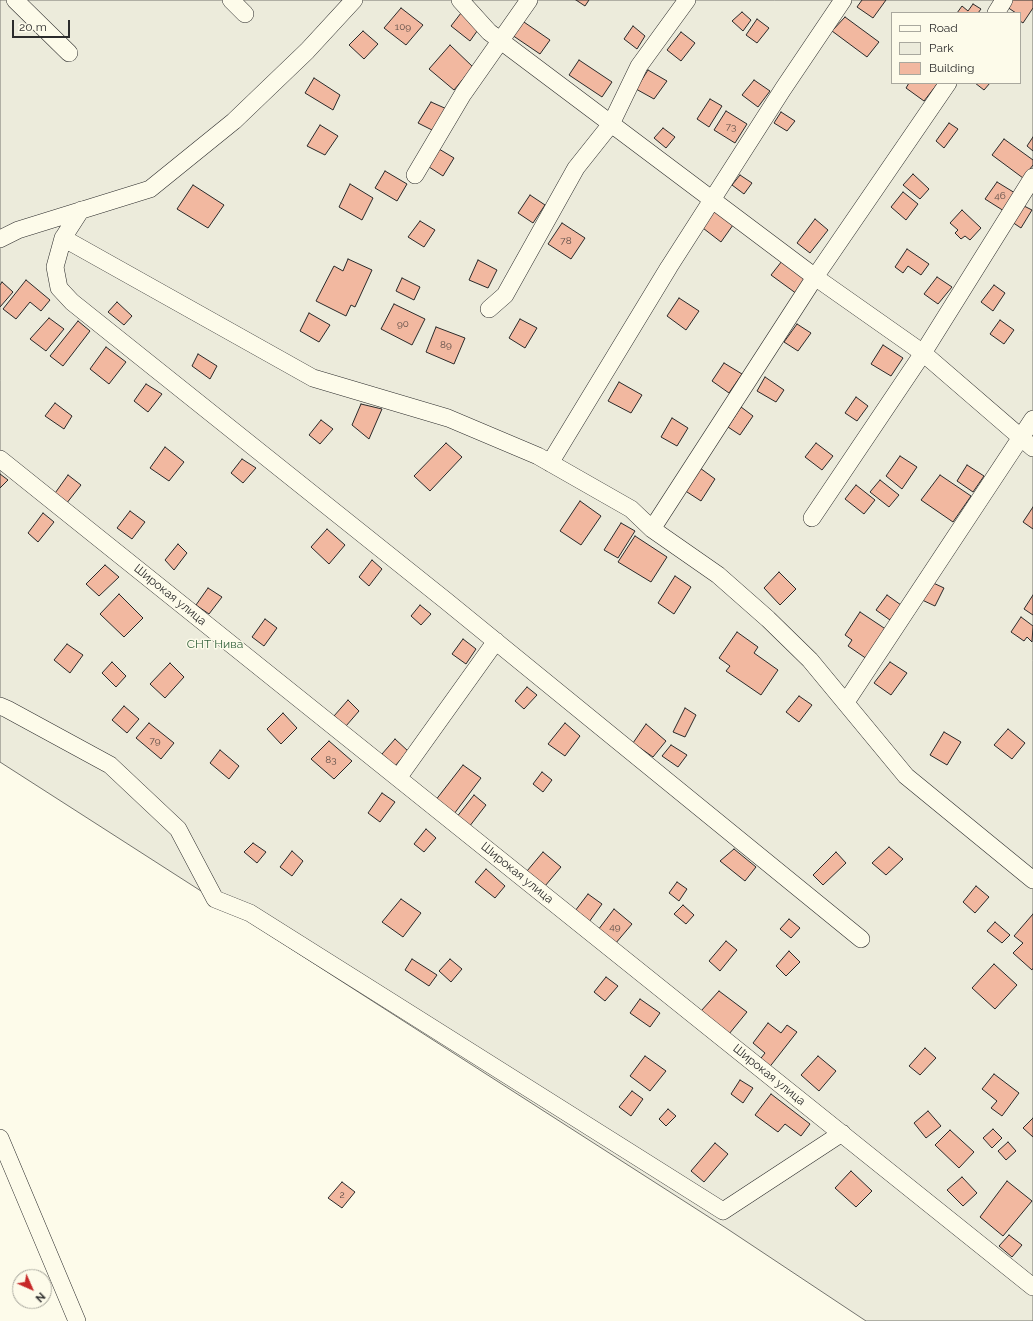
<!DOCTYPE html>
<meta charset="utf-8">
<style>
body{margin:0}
#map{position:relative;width:1033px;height:1321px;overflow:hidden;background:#fdfbea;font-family:Raleway,sans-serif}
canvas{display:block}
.legend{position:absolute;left:891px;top:12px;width:130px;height:72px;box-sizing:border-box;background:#fdfbea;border:1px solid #a9a89e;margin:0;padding:5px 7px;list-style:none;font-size:12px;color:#2b2b2b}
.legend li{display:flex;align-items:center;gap:8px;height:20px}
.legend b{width:20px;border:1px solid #a9a89e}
.north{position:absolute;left:12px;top:1269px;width:40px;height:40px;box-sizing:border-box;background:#fdfbea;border:1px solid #a9a89e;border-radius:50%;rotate:135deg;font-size:11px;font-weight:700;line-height:16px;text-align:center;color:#2b2b2b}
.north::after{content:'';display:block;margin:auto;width:14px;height:18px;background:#c62828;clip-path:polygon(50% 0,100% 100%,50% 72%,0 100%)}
.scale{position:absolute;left:12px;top:20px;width:58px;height:18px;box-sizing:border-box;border:2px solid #2b2b2b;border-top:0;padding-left:5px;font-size:12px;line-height:14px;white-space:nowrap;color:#2b2b2b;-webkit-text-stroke:3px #fdfbea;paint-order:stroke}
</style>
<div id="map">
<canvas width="1033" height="1321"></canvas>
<ul class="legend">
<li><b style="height:5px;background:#fdfbea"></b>Road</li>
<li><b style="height:11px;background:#ecebdb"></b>Park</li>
<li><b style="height:11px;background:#f2b8a0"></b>Building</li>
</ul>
<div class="north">N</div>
<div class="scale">20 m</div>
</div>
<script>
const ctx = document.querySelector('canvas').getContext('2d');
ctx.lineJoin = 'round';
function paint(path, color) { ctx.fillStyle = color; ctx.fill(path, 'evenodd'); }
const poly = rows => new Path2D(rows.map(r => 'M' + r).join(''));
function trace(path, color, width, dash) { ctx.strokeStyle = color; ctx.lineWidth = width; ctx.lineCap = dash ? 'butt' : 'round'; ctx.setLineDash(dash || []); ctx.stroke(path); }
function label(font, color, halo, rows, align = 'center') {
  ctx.font = font + ' Raleway,sans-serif'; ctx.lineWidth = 3; ctx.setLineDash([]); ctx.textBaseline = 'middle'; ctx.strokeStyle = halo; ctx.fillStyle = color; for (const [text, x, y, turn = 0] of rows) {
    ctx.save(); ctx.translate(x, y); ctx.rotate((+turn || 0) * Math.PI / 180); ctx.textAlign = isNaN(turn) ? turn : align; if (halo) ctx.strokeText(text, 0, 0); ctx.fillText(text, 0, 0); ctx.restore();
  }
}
const green = poly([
 [0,0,1033,0,1033,1321,866,1321,726,1228,0,762,0,0],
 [892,13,1020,13,1020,83,892,83,892,13]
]);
paint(green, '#ecebdb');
trace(green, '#74746e', 1);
const building = poly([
 [576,0,589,0,585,6,576,0],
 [862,0,886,0,873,18,857,7,862,0],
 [1012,0,1033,0,1033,8,1023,23,1020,21,1020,13,1016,13,1007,7,1012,0],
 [973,4,981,9,978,13,957,13,962,6,968,11,973,4],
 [401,8,423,25,406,45,384,28,401,8],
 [742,12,751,20,743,31,732,21,742,12],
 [461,13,480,27,470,41,451,26,461,13],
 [845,17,879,42,867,57,832,31,845,17],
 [757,19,769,28,757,43,746,35,757,19],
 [521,20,550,40,540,54,512,35,521,20],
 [633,26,645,36,637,49,624,39,633,26],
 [363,31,378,44,364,59,349,45,363,31],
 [681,32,695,43,681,61,667,50,681,32],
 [450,45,473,67,454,90,429,69,450,45],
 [579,60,612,82,602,97,569,75,579,60],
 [648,70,667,81,654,99,636,89,648,70],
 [314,78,340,95,333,110,305,93,314,78],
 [754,80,770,91,758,107,742,95,754,80],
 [909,83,938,83,924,101,906,88,909,83],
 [975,83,990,83,984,90,975,83],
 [710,99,722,106,709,127,697,119,710,99],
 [431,102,449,110,436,132,418,123,431,102],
 [726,111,747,124,735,143,714,130,726,111],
 [781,112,795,121,787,131,774,123,781,112],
 [949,123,958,129,944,148,936,141,949,123],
 [320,125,338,136,325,155,307,146,320,125],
 [663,128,675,137,666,148,654,138,663,128],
 [1033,137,1033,151,1027,146,1033,137],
 [1004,139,1033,160,1033,165,1023,178,992,155,1004,139],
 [439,149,454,158,443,176,429,167,439,149],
 [385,171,407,184,397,201,375,188,385,171],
 [913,174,929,189,920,199,903,185,913,174],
 [740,175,752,183,744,194,732,185,740,175],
 [997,182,1015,193,1004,211,985,199,997,182],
 [350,184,373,198,362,220,339,207,350,184],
 [193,185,224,205,208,228,177,209,193,185],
 [903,192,918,204,906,220,891,207,903,192],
 [530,195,545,205,533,223,518,213,530,195],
 [1022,205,1032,210,1021,228,1012,222,1022,205],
 [712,208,733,225,721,242,699,225,712,208],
 [962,210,981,228,970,240,965,236,961,239,955,233,958,230,950,223,962,210],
 [815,219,828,230,810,253,797,243,815,219],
 [420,221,435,230,424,247,408,237,420,221],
 [562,223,585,238,571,259,548,244,562,223],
 [907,249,929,264,921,275,908,266,903,273,895,267,907,249],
 [348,259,372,270,355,307,351,305,346,316,316,301,334,266,343,271,348,259],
 [478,260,497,270,488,288,469,280,478,260],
 [782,261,807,280,797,294,771,275,782,261],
 [937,277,952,287,938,304,924,294,937,277],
 [402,278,420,287,414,300,396,291,402,278],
 [26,280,50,300,41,311,30,302,16,319,3,309,26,280],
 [2,282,13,292,0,307,0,285,2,282],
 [994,285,1005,293,993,311,981,302,994,285],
 [679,298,699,311,686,330,667,316,679,298],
 [117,302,132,316,124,325,108,312,117,302],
 [394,304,425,319,412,345,381,329,394,304],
 [309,313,330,325,319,342,300,331,309,313],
 [49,318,64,329,46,351,30,339,49,318],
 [520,319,537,328,525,348,509,338,520,319],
 [1000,320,1014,330,1004,344,990,334,1000,320],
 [78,321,90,331,63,366,50,356,78,321],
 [797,324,811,333,798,351,784,342,797,324],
 [436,327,465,338,454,364,426,352,436,327],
 [883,345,903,358,891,376,871,364,883,345],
 [106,347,126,362,109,384,90,369,106,347],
 [198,354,217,366,210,379,192,366,198,354],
 [724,363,742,374,729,393,712,381,724,363],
 [765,377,784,390,776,402,757,391,765,377],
 [619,382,642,395,631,413,608,401,619,382],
 [146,384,162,394,148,412,134,401,146,384],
 [856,397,868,406,857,421,845,413,856,397],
 [55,403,72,416,64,429,45,416,55,403],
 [361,404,382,409,369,439,352,425,361,404],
 [741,407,753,416,740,435,728,427,741,407],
 [672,418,688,428,677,446,661,437,672,418],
 [321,420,333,429,320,444,309,435,321,420],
 [446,443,462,457,430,491,414,476,446,443],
 [816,443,833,456,822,470,805,457,816,443],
 [165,447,184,462,169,481,150,468,165,447],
 [900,456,917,467,902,489,886,476,900,456],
 [242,459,256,468,243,483,231,473,242,459],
 [967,465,984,476,973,492,957,481,967,465],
 [700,468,715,479,701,501,684,490,700,468],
 [0,474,8,480,0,488,0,474],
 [68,475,81,485,66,504,53,496,68,475],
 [940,475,971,496,953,522,921,500,940,475],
 [880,480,899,495,889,507,870,492,880,480],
 [856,485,875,500,864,514,845,499,856,485],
 [580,501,601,516,581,545,560,531,580,501],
 [1033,507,1033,529,1023,522,1033,507],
 [130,511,145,522,132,539,117,528,130,511],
 [43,513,54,522,38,542,28,533,43,513],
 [621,523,635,531,618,558,604,550,621,523],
 [327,529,345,545,329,564,311,547,327,529],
 [635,536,667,557,651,582,618,562,635,536],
 [178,544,187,553,174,570,165,560,178,544],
 [372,560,382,569,369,586,359,577,372,560],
 [105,565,119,577,99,596,86,584,105,565],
 [779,572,796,589,780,605,764,588,779,572],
 [675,576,691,587,674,614,658,603,675,576],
 [929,581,944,588,935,606,920,599,929,581],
 [208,588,222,597,209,614,196,605,208,588],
 [119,594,143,618,124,637,100,614,119,594],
 [887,595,901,605,890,620,876,610,887,595],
 [1033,595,1033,615,1024,609,1033,595],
 [420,605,431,614,421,625,411,616,420,605],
 [860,612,887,630,867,659,848,646,852,640,845,635,860,612],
 [1021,617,1033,626,1032,642,1027,637,1024,641,1011,632,1021,617],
 [265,619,277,628,264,646,252,637,265,619],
 [737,632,758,647,754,653,778,670,761,695,726,671,730,666,719,658,737,632],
 [463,639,476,649,466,664,452,654,463,639],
 [67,644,83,655,70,673,54,660,67,644],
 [112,662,126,676,116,687,102,673,112,662],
 [890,662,907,673,891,695,874,683,890,662],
 [170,663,184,677,165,698,150,684,170,663],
 [527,687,537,695,524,709,515,701,527,687],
 [799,696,812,705,799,722,786,712,799,696],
 [348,700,359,711,346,726,334,716,348,700],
 [124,706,139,719,127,733,112,720,124,706],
 [685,708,696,715,685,737,673,732,685,708],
 [283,713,297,728,281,744,267,729,283,713],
 [149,723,174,743,161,759,136,738,149,723],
 [565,723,580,736,565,756,548,744,565,723],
 [646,724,666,741,653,757,633,743,646,724],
 [1008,729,1025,743,1012,759,994,745,1008,729],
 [944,732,961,742,947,765,930,755,944,732],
 [395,739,408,751,395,766,382,754,395,739],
 [329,741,352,761,334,779,311,759,329,741],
 [671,745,687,755,678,767,662,756,671,745],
 [220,750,239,766,229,779,210,763,220,750],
 [463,765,481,778,454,814,435,801,463,765],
 [542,772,552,780,543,792,533,784,542,772],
 [382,793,395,802,380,822,368,813,382,793],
 [474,795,486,805,469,827,456,818,474,795],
 [426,829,436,838,424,852,414,844,426,829],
 [253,843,266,852,257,863,244,852,253,843],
 [889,847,903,859,886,875,872,863,889,847],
 [734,849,756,867,745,881,720,861,734,849],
 [292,851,303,861,292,876,280,867,292,851],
 [543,852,561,867,545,886,527,871,543,852],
 [836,852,846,863,823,885,813,875,836,852],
 [486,869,505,886,495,898,475,882,486,869],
 [677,882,687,889,679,901,669,893,677,882],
 [976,886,989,897,975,913,963,902,976,886],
 [588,894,602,904,589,922,575,911,588,894],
 [401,899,421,913,403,937,382,922,401,899],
 [683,905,694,915,686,924,674,914,683,905],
 [614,909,632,924,615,944,598,930,614,909],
 [1033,914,1033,968,1032,970,1013,953,1023,943,1014,936,1033,914],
 [789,919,800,928,791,938,780,929,789,919],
 [995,922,1010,935,1002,943,987,931,995,922],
 [726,941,737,950,720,971,709,961,726,941],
 [789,951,800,962,786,976,776,966,789,951],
 [412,959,437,975,429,986,405,970,412,959],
 [450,959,462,969,451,982,439,971,450,959],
 [994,964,1017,985,995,1009,972,988,994,964],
 [606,977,618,986,605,1001,594,992,606,977],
 [719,991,747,1012,729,1034,701,1011,719,991],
 [640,999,660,1013,650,1027,630,1013,640,999],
 [768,1023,781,1033,787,1025,797,1032,768,1069,758,1062,765,1053,753,1043,768,1023],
 [925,1048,936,1058,920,1075,909,1066,925,1048],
 [645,1056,666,1071,650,1091,630,1076,645,1056],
 [818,1056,836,1071,819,1091,801,1075,818,1056],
 [994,1074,1019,1093,1002,1116,991,1108,997,1101,982,1089,994,1074],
 [740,1080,753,1088,743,1103,731,1094,740,1080],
 [632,1091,643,1099,631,1116,619,1107,632,1091],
 [771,1094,810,1124,801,1136,785,1124,778,1132,755,1115,771,1094],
 [668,1109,676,1116,666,1126,659,1119,668,1109],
 [928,1111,941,1126,926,1138,914,1123,928,1111],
 [1033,1118,1033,1137,1023,1128,1033,1118],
 [993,1129,1002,1138,992,1148,983,1138,993,1129],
 [950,1130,974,1152,959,1168,935,1145,950,1130],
 [1008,1142,1016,1151,1006,1160,998,1151,1008,1142],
 [715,1143,728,1154,704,1182,691,1171,715,1143],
 [851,1171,872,1191,856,1207,835,1188,851,1171],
 [962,1177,977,1193,963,1206,947,1190,962,1177],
 [1007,1181,1032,1201,1003,1236,980,1217,1007,1181],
 [342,1182,355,1192,342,1208,328,1198,342,1182],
 [1009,1235,1022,1245,1012,1257,999,1246,1009,1235]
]);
paint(building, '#f2b8a0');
trace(building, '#2b2b2b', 1);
const street = poly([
 [15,0,69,53],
 [231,0,245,14],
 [460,0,489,32,815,277,923,353,1033,448],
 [996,13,1004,0],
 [415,175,463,94,529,0],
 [81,210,63,238,313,378,448,418,538,456,631,509,652,529,718,575,768,619,810,660,906,776,1033,880],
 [63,238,55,267,59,288,72,302,445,600,861,939],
 [0,239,18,230,150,189,234,121,307,51,354,0],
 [489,309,505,295,576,168,611,124,639,66,687,0],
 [0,459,1033,1287],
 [550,463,669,267,783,89,843,0],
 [812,518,923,353,1033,177],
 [652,529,815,277,948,83],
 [846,702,1033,419],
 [0,706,7,709,110,765,178,829,215,899,250,913,723,1211,842,1133],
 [398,778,496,641],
 [0,1138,77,1321]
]);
trace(street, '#2b2b2b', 18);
trace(street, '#fdfbea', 17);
label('10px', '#5d4e48', null, [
 ["109",403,27],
 ["73",731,127],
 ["46",1000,196],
 ["78",566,241],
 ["90",403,324],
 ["89",446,345],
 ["79",155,741],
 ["83",331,760],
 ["49",615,927],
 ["2",342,1195]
]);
label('12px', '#2b2b2b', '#fdfbea', [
 ["Широкая улица",170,595,39],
 ["Широкая улица",517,873,39],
 ["Широкая улица",769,1075,39]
]);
label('12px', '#34623c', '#fdfbea', [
 ["СНТ Нива",215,644]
]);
</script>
